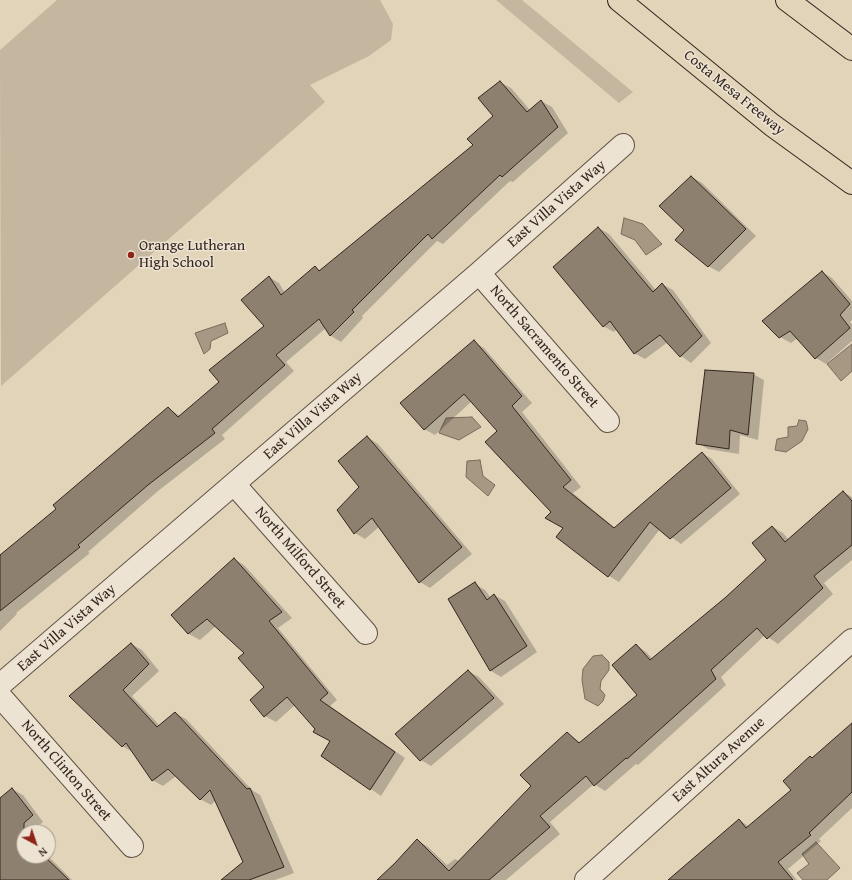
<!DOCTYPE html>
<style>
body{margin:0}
#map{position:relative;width:852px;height:880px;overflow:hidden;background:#e2d4b9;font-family:"Gentium Book Plus",serif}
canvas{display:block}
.north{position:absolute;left:16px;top:824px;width:40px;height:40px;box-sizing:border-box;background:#ece3d2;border:1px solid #a2978a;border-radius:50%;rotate:140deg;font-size:11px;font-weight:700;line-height:16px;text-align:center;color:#34251e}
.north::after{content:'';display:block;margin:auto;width:14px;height:18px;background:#8f2418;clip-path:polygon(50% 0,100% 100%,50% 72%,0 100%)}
</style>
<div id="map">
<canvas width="852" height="880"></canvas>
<div class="north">N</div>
</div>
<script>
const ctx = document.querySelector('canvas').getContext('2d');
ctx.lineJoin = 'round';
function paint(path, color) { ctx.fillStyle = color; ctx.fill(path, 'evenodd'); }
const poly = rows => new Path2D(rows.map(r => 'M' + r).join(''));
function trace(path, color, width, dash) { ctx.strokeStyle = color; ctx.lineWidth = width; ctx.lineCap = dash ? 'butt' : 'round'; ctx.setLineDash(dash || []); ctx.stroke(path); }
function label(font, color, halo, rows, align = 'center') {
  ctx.font = font + ' "Gentium Book Plus",serif'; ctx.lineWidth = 3; ctx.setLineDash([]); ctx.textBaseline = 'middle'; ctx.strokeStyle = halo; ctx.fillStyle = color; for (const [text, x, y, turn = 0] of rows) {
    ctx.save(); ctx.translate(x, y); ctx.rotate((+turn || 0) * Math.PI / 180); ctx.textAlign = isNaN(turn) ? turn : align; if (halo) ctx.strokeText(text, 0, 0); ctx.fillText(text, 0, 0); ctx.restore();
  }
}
paint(poly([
 [57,0,380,0,393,24,391,40,369,56,310,85,325,102,1,386,0,50],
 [496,0,522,0,633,92,619,103]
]), '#c4b69f');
const water = poly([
 [624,218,643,224,662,244,646,255,635,240,621,234,624,218],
 [225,323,228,333,211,341,210,349,204,354,195,333,225,323],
 [852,344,852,371,841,381,827,364,852,344],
 [472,417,481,427,459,440,439,433,446,418,472,417],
 [799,420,806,421,808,429,802,441,786,452,775,450,777,439,788,437,788,427,797,426,799,420],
 [480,460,483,476,495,485,488,496,466,477,467,461,480,460],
 [602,655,609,662,609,670,601,681,600,689,605,695,603,701,598,706,585,699,582,680,583,669,593,656,602,655],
 [816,842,840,868,827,880,803,880,797,873,809,864,802,854,816,842]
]);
paint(water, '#a79884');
trace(water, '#796a5b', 1);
paint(poly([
 [500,82,511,88,530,110,541,101,552,107,568,133,513,182,510,181,443,244,437,241,362,316,363,318,341,342,331,336,326,328,286,362,294,371,222,435,225,439,158,491,88,552,90,553,16,613,17,614,0,631,0,556,58,509,168,408,180,416,220,383,265,326,269,277,279,283,285,293,315,267,321,271,475,145,495,116],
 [692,177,702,183,756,236,719,272,708,266,685,230],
 [599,228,609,234,656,290,662,284,673,290,711,343,691,363,681,356,668,342,645,359,634,353,617,329,614,332,603,326],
 [822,272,832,278,852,301,852,320,850,322,852,324,852,341,826,364,816,358,798,338,791,343,780,337],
 [474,342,484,348,532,403,522,412,581,487,573,493,615,528,702,453,712,459,740,494,681,544,660,529,619,582,609,576,564,528,498,431,472,401,435,435,424,429],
 [753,374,764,380,758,440,740,435,739,454,708,449,698,443],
 [367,437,378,444,472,554,430,588,420,582,379,527,365,539,355,533],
 [843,492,852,497,852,560,824,583,833,594,778,644,765,635,721,677,726,685,638,765,636,764,605,791,594,784,550,822,560,834,506,880,379,880,396,864,417,840,427,846,447,865,455,859,459,861,533,786,567,733,581,743,638,695,636,645,646,652,653,659,726,597,767,560,773,527,783,533,789,540],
 [234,559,244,565,292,618,278,628,337,700,330,706,405,758,381,796,323,756,331,741,316,729,295,705,276,722,265,716,265,687,245,653,216,626,200,640,189,634,172,615],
 [475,584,485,590,491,598,494,595,505,601,537,652,501,677,491,671,449,600],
 [131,644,142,650,159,671,132,696,160,726,175,713,186,719,252,790,260,795,294,873,275,880,223,880,244,862,216,800,211,805,200,799,176,776,163,786,152,780,133,752,122,746,70,696],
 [468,671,479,677,504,704,431,766,421,760],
 [852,736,852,808,819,839,821,841,788,869,797,880,670,880,739,820,750,827,792,790,813,759],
 [12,789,23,795,43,822,31,832,24,832,24,856,48,856,72,880,0,880,0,799]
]), '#0003');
const building = poly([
 [500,81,527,112,541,100,558,127,502,177,500,175,432,239,428,234,352,310,354,312,330,336,319,319,276,355,285,365,212,429,215,433,148,485,78,545,80,547,0,611,0,555,56,509,53,505,168,407,178,417,219,382,209,370,264,326,241,300,269,276,281,295,315,266,319,271,473,145,467,139,493,116,478,98,500,81],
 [691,176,746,229,708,267,675,240,684,230,659,206,691,176],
 [598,227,653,292,662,283,702,336,680,357,660,335,634,354,610,321,603,327,553,267,598,227],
 [822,271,850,304,840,315,850,328,815,359,790,331,779,338,762,321,822,271],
 [474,340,522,396,512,406,571,480,563,487,614,528,702,452,731,488,670,539,650,522,608,577,556,537,563,528,545,518,551,512,485,442,497,431,464,394,424,430,400,403,474,340],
 [705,370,754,373,748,435,730,430,729,449,696,444,705,370],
 [367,436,462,547,419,583,372,518,354,534,337,510,359,487,338,461,367,436],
 [843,491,852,501,852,545,814,576,823,588,767,639,757,628,711,670,716,679,627,759,626,758,594,786,586,776,540,816,550,827,489,880,377,880,395,863,417,839,449,871,531,786,520,775,567,732,579,743,637,695,612,665,636,644,650,660,726,597,766,560,752,543,772,526,785,542,843,491],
 [234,558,282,612,269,621,328,693,320,700,395,752,370,790,321,756,330,741,313,732,315,729,287,697,264,717,250,700,264,687,238,658,244,653,207,619,188,634,171,615,234,558],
 [475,582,487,600,494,594,527,646,490,671,448,599,475,582],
 [131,643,149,664,123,690,157,727,175,712,247,789,250,788,284,867,249,880,221,880,243,862,210,790,200,800,168,769,152,781,126,743,122,747,69,696,131,643],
 [468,670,494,698,420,761,395,734,468,670],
 [852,723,852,792,809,833,811,835,778,862,793,880,668,880,739,819,746,828,791,790,783,781,810,756,812,758,852,723],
 [12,788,33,815,24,823,24,856,44,856,69,880,0,880,0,798,12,788]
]);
paint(building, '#8e806f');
trace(building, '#34251e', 1);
const minor = poly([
 [479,273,608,421],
 [234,484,366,633],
 [0,685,479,273,623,145],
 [0,696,132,846],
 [586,880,852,640]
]);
const highway = poly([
 [619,0,772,125,852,183],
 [787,0,852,49]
]);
trace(minor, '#605145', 24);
trace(highway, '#34251e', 24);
trace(minor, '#ece3d2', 22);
trace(highway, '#e2d4b9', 22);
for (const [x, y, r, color] of [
 [131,255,4,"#8f2418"]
]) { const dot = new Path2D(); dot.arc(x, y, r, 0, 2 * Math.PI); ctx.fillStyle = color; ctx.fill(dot); trace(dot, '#ece3d2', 1.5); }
label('15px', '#34251e', '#ece3d2', [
 ["Costa Mesa Freeway",734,93,39],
 ["East Villa Vista Way",557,204,-41],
 ["North Sacramento Street",544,347,49],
 ["East Villa Vista Way",313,416,-41],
 ["North Milford Street",300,558,49],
 ["East Villa Vista Way",67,628,-41],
 ["East Altura Avenue",719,760,-42],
 ["North Clinton Street",66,771,49]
]);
label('15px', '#34251e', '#ece3d2', [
 ["Orange Lutheran",139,246],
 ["High School",139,263]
], 'left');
</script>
